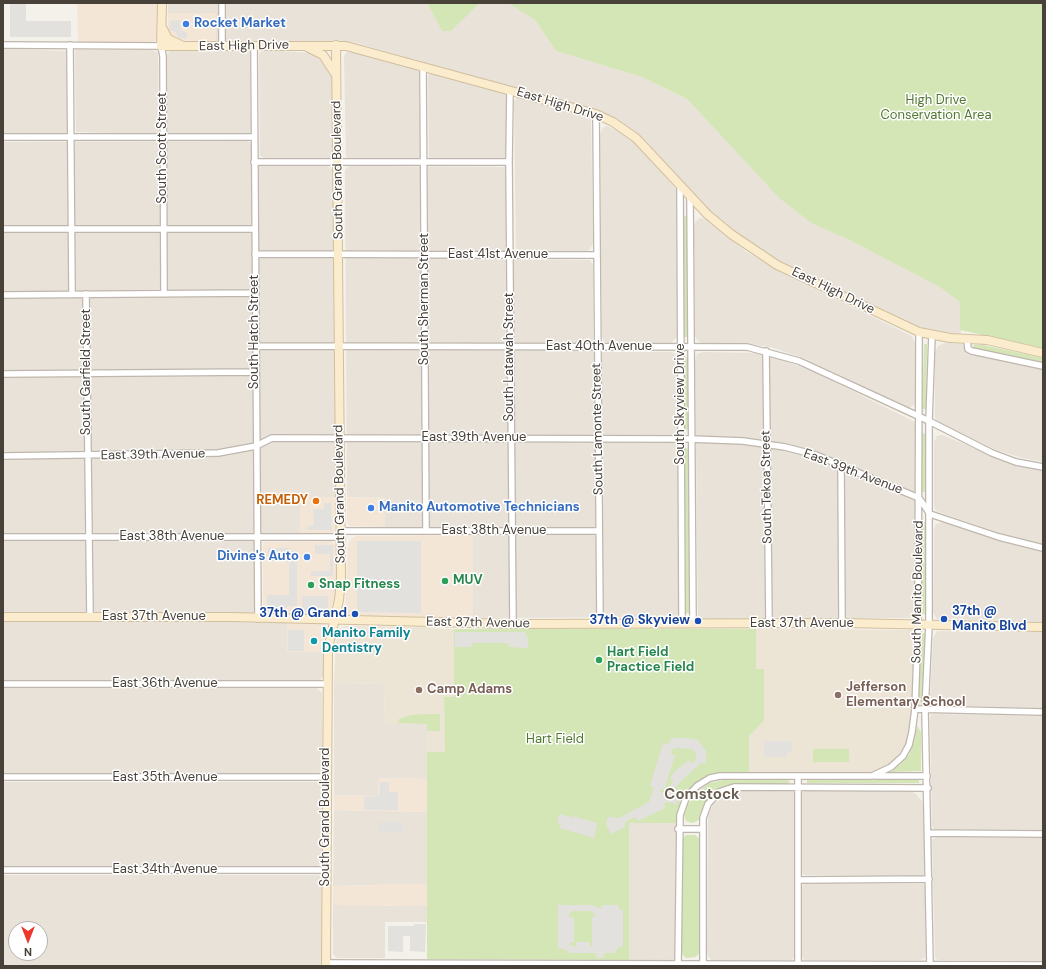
<!DOCTYPE html>
<style>
body{margin:0}
#map{position:relative;width:1046px;height:969px;overflow:hidden;background:#f4f0ea;font-family:"DM Sans",sans-serif}
canvas{display:block}
.frame{position:absolute;inset:0;border:4px solid #484139;pointer-events:none}
.north{position:absolute;left:8px;top:921px;width:40px;height:40px;box-sizing:border-box;background:#fff;border:1px solid #b6b3b0;border-radius:50%;rotate:180deg;font-size:11px;font-weight:700;line-height:16px;text-align:center;color:#484139}
.north::after{content:'';display:block;margin:auto;width:14px;height:18px;background:#ec3729;clip-path:polygon(50% 0,100% 100%,50% 72%,0 100%)}
</style>
<div id="map">
<canvas width="1046" height="969"></canvas>
<div class="frame"></div>
<div class="north">N</div>
</div>
<script>
const ctx = document.querySelector('canvas').getContext('2d');
ctx.lineJoin = 'round';
function paint(path, color) { ctx.fillStyle = color; ctx.fill(path, 'evenodd'); }
const poly = rows => new Path2D(rows.map(r => 'M' + r).join(''));
function trace(path, color, width, dash) { ctx.strokeStyle = color; ctx.lineWidth = width; ctx.lineCap = dash ? 'butt' : 'round'; ctx.setLineDash(dash || []); ctx.stroke(path); }
function label(font, color, halo, rows, align = 'center') {
  ctx.font = font + ' "DM Sans",sans-serif'; ctx.lineWidth = 3; ctx.setLineDash([]); ctx.textBaseline = 'middle'; ctx.strokeStyle = halo; ctx.fillStyle = color; for (const [text, x, y, turn = 0] of rows) {
    ctx.save(); ctx.translate(x, y); ctx.rotate((+turn || 0) * Math.PI / 180); ctx.textAlign = isNaN(turn) ? turn : align; if (halo) ctx.strokeText(text, 0, 0); ctx.fillText(text, 0, 0); ctx.restore();
  }
}
paint(poly([
 [168,3,427,3,442,31,451,31,480,3,508,3,535,20,556,51,642,77,687,99,779,198,811,223,849,240,938,286,961,303,961,333,958,335,947,334,910,325,777,261,732,231,693,195,647,142,634,131,608,115,352,42,216,42,216,13,168,13],
 [3,49,66,51,68,130,66,133,3,134],
 [76,50,151,50,158,52,159,132,156,134,76,132,75,53],
 [262,50,310,53,321,57,332,72,333,154,332,158,264,158,260,156,259,54],
 [170,51,247,51,250,52,251,132,248,134,169,133,167,131,167,54],
 [347,52,359,53,419,70,421,155,419,158,350,159,346,157,344,56],
 [430,73,506,94,506,157,505,159,432,159,429,157,428,77],
 [517,97,586,116,591,120,593,244,588,251,519,251,516,249,514,102],
 [607,126,622,133,637,144,676,189,678,336,671,343,608,343,604,341,602,336,600,134,603,128],
 [248,141,251,144,252,166,328,166,333,170,336,497,300,497,300,534,255,534,255,609,252,615,3,614,3,142],
 [349,166,505,167,507,170,507,259,590,260,593,265,593,352,672,352,677,356,679,612,676,617,473,618,473,527,385,527,385,498,347,497,345,170],
 [700,218,706,219,745,251,780,272,912,336,917,348,916,404,908,408,804,358,770,347,748,344,702,343,698,341,695,336,694,225,696,221],
 [945,343,963,344,968,352,974,355,1043,369,1043,462,1019,457,994,449,937,421,935,417,935,353,938,346],
 [703,352,753,353,780,359,814,372,915,422,915,614,912,618,704,619,698,615,695,360,697,354],
 [943,435,1005,462,1043,471,1043,544,1003,534,936,511,934,507,934,442,937,436],
 [942,522,1007,543,1043,552,1043,622,937,619,933,613,934,530,936,524],
 [3,622,226,622,287,623,287,652,323,652,323,676,319,681,3,681],
 [937,631,1043,632,1043,708,933,705,930,701,933,638],
 [334,683,384,684,385,724,427,724,427,779,379,778,378,796,334,795],
 [3,688,317,688,322,693,322,769,318,774,3,774],
 [932,714,1043,716,1043,830,934,829,932,826,930,717],
 [3,782,318,782,322,786,322,862,317,867,3,867],
 [740,790,791,790,795,792,795,956,792,960,712,961,707,955,708,814,712,806,722,796],
 [806,790,906,790,915,793,922,801,924,808,925,874,922,876,804,875,802,873,802,793],
 [334,810,427,812,427,884,333,886],
 [629,823,677,823,677,966,629,966],
 [936,837,1043,838,1043,961,938,960,935,958,932,840],
 [3,875,319,875,322,879,321,964,317,966,3,966],
 [16,929,40,929,40,953,16,953],
 [805,883,923,884,925,887,926,953,925,958,920,960,804,960,802,957,802,887],
 [333,905,427,906,427,922,385,922,385,958,337,958,333,954]
]), '#e8e2d9');
paint(poly([
 [77,3,157,3,158,38,154,42,78,42],
 [168,13,216,13,216,42,177,40,171,37,168,29],
 [300,497,336,497,335,531,332,534,300,534],
 [347,497,385,498,385,527,350,526,347,522],
 [473,535,473,618,351,617,345,613,348,549,349,542,352,538,357,536],
 [331,541,336,545,336,582,334,600,330,614,325,616,265,615,263,611,263,543,266,542],
 [287,623,322,624,326,630,323,652,287,652],
 [379,778,427,779,427,812,334,810,334,795,378,796],
 [380,884,427,884,427,906,333,905,333,886,379,885]
]), '#f4e6d7');
paint(poly([
 [344,626,426,627,439,629,454,629,454,697,444,697,445,752,427,752,427,724,385,725,384,684,334,683,336,643,339,629],
 [756,629,911,630,915,637,911,724,907,742,894,761,883,768,868,773,749,773,749,736,764,721,764,670,756,669]
]), '#ece4d5');
paint(poly([
 [427,3,480,3,451,31,442,31],
 [508,3,1043,3,1043,348,960,330,960,302,938,286,849,240,811,223,779,198,687,99,642,77,556,51,535,20],
 [683,216,687,216,688,337,684,337],
 [924,344,927,344,926,409,922,409],
 [974,345,983,345,1043,358,1043,362,973,348],
 [684,357,688,357,689,429,685,430],
 [921,433,926,434,926,492,922,492],
 [684,448,689,449,690,613,686,613],
 [922,522,926,522,925,614,921,614],
 [454,629,756,629,756,669,764,669,764,721,749,736,749,773,726,772,710,775,698,782,688,792,683,800,678,812,677,823,629,823,629,960,427,959,427,752,445,752,444,697,454,697],
 [922,633,925,633,922,702,918,702],
 [427,714,440,714,440,731,427,731,427,724,398,723,399,719,411,715],
 [917,726,921,732,921,771,891,772,901,764,909,755,914,742],
 [813,749,849,749,849,762,813,762],
 [728,779,787,779,790,782,786,784,738,784,725,786,715,791,706,801,699,820,692,823,686,821,684,814,686,808,694,794,710,783],
 [807,780,919,780,919,783,807,783],
 [686,835,695,835,700,839,700,953,695,957,686,958,681,953,681,840]
]), '#d4e5b6');
paint(poly([
 [10,3,26,3,26,21,71,21,71,37,10,37],
 [180,20,181,30,187,33,187,39,179,38,176,33,170,30,170,21],
 [324,503,331,503,332,530,307,530,307,526,314,525,313,509,324,509],
 [357,541,421,541,421,613,357,612],
 [315,545,333,545,333,576,311,576,311,571,330,571,330,554,315,554],
 [268,548,289,548,289,551,297,551,297,606,287,606,286,612,267,612,267,595,289,595,289,562,268,561],
 [302,596,328,596,328,612,302,612],
 [288,630,304,630,304,651,288,651],
 [455,632,525,632,526,637,528,637,528,648,509,647,508,643,472,643,471,647,455,647],
 [671,738,689,738,698,740,706,751,706,764,701,763,677,785,673,793,679,799,676,805,670,802,664,803,665,808,638,821,635,817,625,822,625,827,611,834,606,824,608,817,619,818,649,802,654,788,650,786,663,743,668,744,670,742],
 [675,748,692,749,696,753,696,760,692,764,689,760,674,772,670,778,673,781,665,793,660,792,660,790,664,790,675,755,671,754,671,751],
 [764,741,791,741,792,752,787,752,787,757,764,757],
 [380,782,389,782,389,792,398,792,398,810,364,810,364,797,379,796],
 [560,814,570,817,571,820,573,816,597,823,594,838,560,828,561,824,557,823],
 [379,822,402,822,403,832,379,832],
 [558,905,592,905,601,909,602,905,618,905,619,909,623,910,623,947,619,947,614,953,604,953,603,958,597,958,596,953,571,953,563,949,558,949],
 [591,911,596,916,592,917,592,945,596,946,590,946,590,942,576,942,576,946,570,946,569,943,574,942,574,917,569,917,569,914,573,911],
 [414,924,426,924,425,952,410,951,410,936,403,936,403,952,388,951,388,926,414,926]
]), '#e3e1de');
const street = poly([
 [222,3,222,46],
 [3,45,161,46,163,56,164,294],
 [70,45,72,294],
 [254,45,258,619],
 [423,66,426,531],
 [510,90,509,162,513,624],
 [596,114,600,624],
 [3,137,254,137],
 [254,162,509,162],
 [680,185,682,624],
 [690,196,693,624],
 [3,229,255,229],
 [255,254,597,255],
 [86,294,90,617],
 [3,295,255,293],
 [967,339,968,349,972,351,1043,366],
 [255,346,747,347,799,361,929,421,992,453,1016,462,1043,467],
 [766,351,769,623],
 [3,374,256,372],
 [3,456,218,453,256,446,272,438,691,439,743,441,785,447,816,455,919,498,930,514,999,537,1043,548],
 [841,464,842,623],
 [341,531,599,531],
 [3,537,341,537],
 [3,684,327,684],
 [915,709,1043,712],
 [798,776,798,966],
 [876,776,927,776],
 [3,777,327,777],
 [678,829,703,829],
 [928,833,1043,834],
 [3,870,326,870],
 [798,880,929,879],
 [326,963,1043,965],
 [678,966,680,815,686,798,697,786,710,778,720,776,872,776,891,767,903,756,909,745,912,732,915,709,918,624,919,332],
 [703,966,703,818,708,804,719,792,734,787,928,788],
 [930,966,925,710,929,624,929,421,932,335]
]);
const secondary = poly([
 [162,3,161,46,346,46,596,114,613,122,636,138,707,214,731,234,777,265,919,332,950,338,987,340,1043,353],
 [162,27,168,39,181,45],
 [307,47,323,55,336,75],
 [3,617,232,617,513,624,845,623,1043,627],
 [326,966,328,649,339,600,341,578,336,45]
]);
trace(street, '#bfb7ad', 8);
trace(secondary, '#d1bf9d', 10);
trace(street, '#fff', 5.5);
trace(secondary, '#fbeccd', 8);
for (const [x, y, r, color] of [
 [186,24,4,"#3f7fe0"],
 [316,501,4,"#e8710a"],
 [371,508,4,"#3f7fe0"],
 [307,557,4,"#3f7fe0"],
 [445,581,4,"#2e9e5b"],
 [311,585,4,"#2e9e5b"],
 [355,614,4,"#1a4fb4"],
 [944,619,4,"#1a4fb4"],
 [698,621,4,"#1a4fb4"],
 [314,641,4,"#0f9aa8"],
 [599,660,4,"#2e9e5b"],
 [419,690,4,"#8d6e63"],
 [838,695,4,"#8d6e63"]
]) { const dot = new Path2D(); dot.arc(x, y, r, 0, 2 * Math.PI); ctx.fillStyle = color; ctx.fill(dot); trace(dot, '#fff', 1.5); }
label('bold 13px', '#366cbe', '#fff', [
 ["Rocket Market",194,24],
 ["Manito Automotive Technicians",379,508],
 ["Divine's Auto",299,557,"right"]
], 'left');
label('13px', '#484139', '#fff', [
 ["East High Drive",244,46,-1],
 ["East High Drive",560,105,17],
 ["South Scott Street",163,148,-90],
 ["South Grand Boulevard",338,170,-91],
 ["East 41st Avenue",498,255],
 ["East High Drive",833,291,26],
 ["South Sherman Street",425,299,-90],
 ["South Hatch Street",255,332,-90],
 ["East 40th Avenue",599,347],
 ["South Latawah Street",510,357,-90],
 ["South Garfield Street",87,372,-90],
 ["South Skyview Drive",681,404,-90],
 ["South Lamonte Street",598,429,-91],
 ["East 39th Avenue",474,438],
 ["East 39th Avenue",153,455,-1],
 ["East 39th Avenue",853,472,21],
 ["South Tekoa Street",767,487,-91],
 ["South Grand Boulevard",340,494,-91],
 ["East 38th Avenue",494,531],
 ["East 38th Avenue",172,537],
 ["South Manito Boulevard",918,592,-89],
 ["East 37th Avenue",154,617],
 ["East 37th Avenue",478,623,1],
 ["East 37th Avenue",802,624],
 ["East 36th Avenue",165,684],
 ["East 35th Avenue",165,778],
 ["South Grand Boulevard",326,817,-90],
 ["East 34th Avenue",165,870]
]);
label('13px', '#50762f', '#fff', [
 ["High Drive",936,101],
 ["Conservation Area",936,116],
 ["Hart Field",555,740]
]);
label('bold 13px', '#c56008', '#fff', [
 ["REMEDY",308,501]
], 'right');
label('bold 13px', '#27864d', '#fff', [
 ["MUV",453,581],
 ["Snap Fitness",319,585],
 ["Hart Field",607,653],
 ["Practice Field",607,668]
], 'left');
label('bold 13px', '#164399', '#fff', [
 ["37th @",952,612,"left"],
 ["Manito Blvd",952,627,"left"],
 ["37th @ Grand",347,614],
 ["37th @ Skyview",690,621]
], 'right');
label('bold 13px', '#0d838f', '#fff', [
 ["Manito Family",322,634],
 ["Dentistry",322,649]
], 'left');
label('bold 13px', '#785e54', '#fff', [
 ["Jefferson",846,688],
 ["Elementary School",846,703],
 ["Camp Adams",427,690]
], 'left');
label('bold 15px', '#6a5e50', '#fff', [
 ["Comstock",702,795]
]);
</script>
